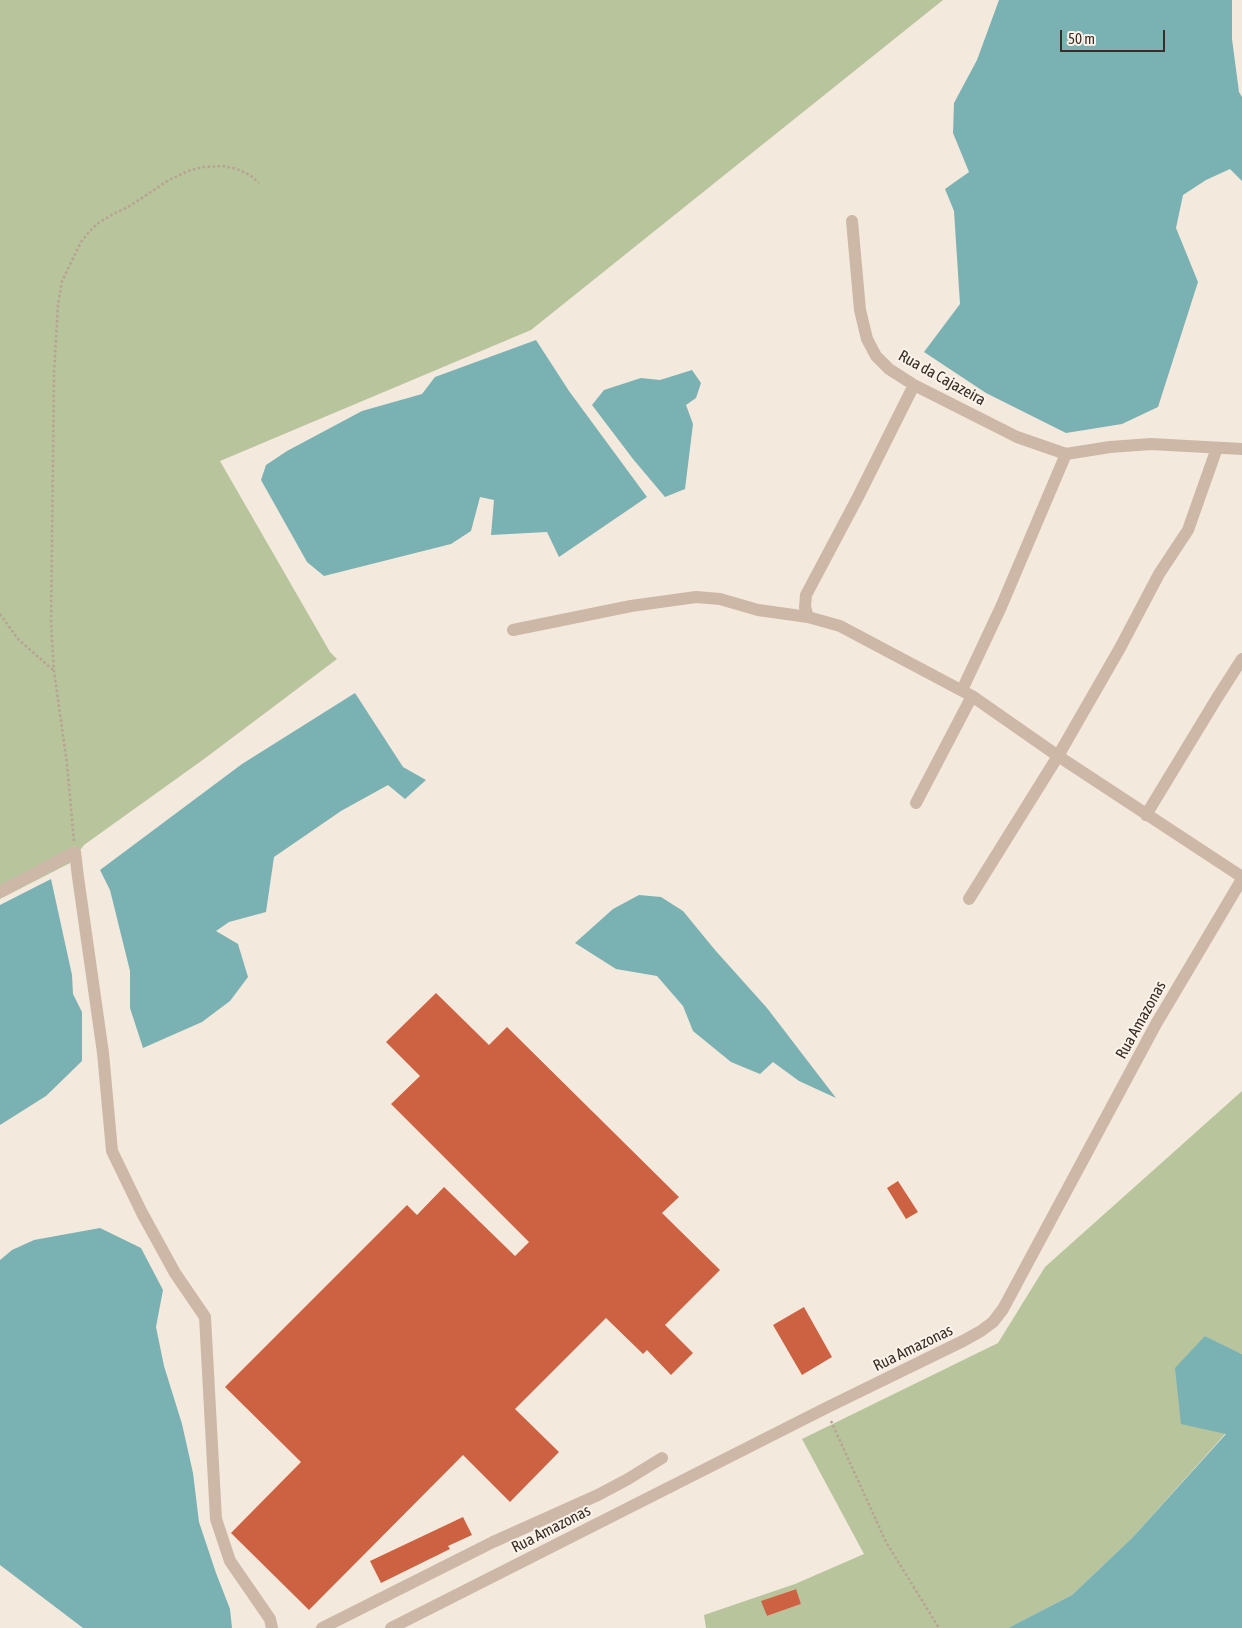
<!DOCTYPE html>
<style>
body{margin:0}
#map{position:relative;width:1242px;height:1628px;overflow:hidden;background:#f4e9dd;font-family:"Asap Condensed",sans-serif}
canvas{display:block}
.scale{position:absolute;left:1060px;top:30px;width:105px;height:22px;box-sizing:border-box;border:2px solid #392e28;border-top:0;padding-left:6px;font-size:15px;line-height:18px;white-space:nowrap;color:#392e28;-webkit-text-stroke:4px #fbf3ea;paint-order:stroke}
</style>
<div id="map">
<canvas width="1242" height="1628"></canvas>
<div class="scale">50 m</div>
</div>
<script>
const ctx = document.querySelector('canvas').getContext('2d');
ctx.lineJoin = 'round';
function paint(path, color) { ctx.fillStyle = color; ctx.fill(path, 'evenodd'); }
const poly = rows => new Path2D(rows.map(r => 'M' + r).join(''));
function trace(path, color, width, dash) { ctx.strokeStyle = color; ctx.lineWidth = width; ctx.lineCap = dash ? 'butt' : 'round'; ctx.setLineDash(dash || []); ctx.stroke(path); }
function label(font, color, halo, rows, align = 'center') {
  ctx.font = font + ' "Asap Condensed",sans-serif'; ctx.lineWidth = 4; ctx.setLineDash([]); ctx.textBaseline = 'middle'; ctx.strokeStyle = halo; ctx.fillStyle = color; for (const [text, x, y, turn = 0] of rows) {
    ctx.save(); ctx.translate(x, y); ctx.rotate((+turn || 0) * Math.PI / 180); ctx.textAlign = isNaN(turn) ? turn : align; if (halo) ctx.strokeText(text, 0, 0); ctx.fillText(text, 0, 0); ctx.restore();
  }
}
paint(poly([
 [0,0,943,0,531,330,220,461,330,652,337,659,204,759,84,845,70,863,0,899],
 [1242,1091,1242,1354,1205,1336,1226,1433,1133,1537,1072,1595,1008,1628,706,1628,704,1615,795,1584,864,1554,802,1439,998,1343,1045,1267],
 [795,1589,801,1604,767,1616,762,1601]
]), '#b7c49c');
paint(poly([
 [999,0,1232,0,1232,39,1239,92,1242,97,1242,181,1230,169,1206,180,1183,195,1176,228,1198,282,1158,407,1122,424,1066,433,986,393,924,352,960,304,954,211,945,189,969,172,953,133,954,103,977,60],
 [536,340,569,391,647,497,559,557,547,532,491,535,494,500,480,497,471,531,451,544,324,576,307,562,261,480,266,465,287,451,362,411,422,394,435,377],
 [692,370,701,383,696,398,686,405,693,424,685,489,665,497,633,459,592,405,604,390,641,378,660,380],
 [355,693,403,767,426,780,405,799,388,785,341,811,274,857,266,912,229,922,216,931,238,944,248,977,230,1001,202,1022,143,1048,130,1008,130,971,110,890,100,870,242,764],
 [51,879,72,975,73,994,82,1012,82,1061,46,1096,0,1125,0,905],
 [639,895,661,897,683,911,715,950,767,1008,836,1098,799,1081,773,1062,760,1074,731,1062,693,1031,683,1006,657,976,616,969,575,943,613,909],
 [100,1228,141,1248,163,1290,156,1327,164,1366,182,1424,193,1473,199,1522,216,1573,230,1609,232,1628,83,1628,0,1565,0,1260,12,1250,34,1240],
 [1205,1336,1242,1354,1242,1628,1008,1628,1072,1595,1133,1537,1226,1434,1181,1424,1175,1368]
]), '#7ab1b3');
paint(poly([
 [436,993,489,1045,507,1027,679,1197,662,1213,720,1270,665,1325,693,1353,671,1375,647,1350,643,1354,606,1318,515,1409,559,1452,510,1502,463,1455,309,1610,231,1533,301,1462,225,1387,407,1205,417,1215,444,1187,515,1256,529,1242,391,1104,420,1076,386,1042],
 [898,1181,918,1212,906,1219,887,1188],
 [804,1307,832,1357,802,1375,773,1325],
 [463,1517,472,1535,448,1546,450,1549,381,1583,370,1561],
 [796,1589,801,1604,767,1616,761,1601]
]), '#cc6242');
trace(poly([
 [0,614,18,639,53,670],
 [74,841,67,764,54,671,51,623,54,374,58,304,62,281,81,242,89,232,97,224,113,214,128,207,169,180,188,171,203,167,223,166,237,169,250,175,259,183],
 [831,1421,886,1542,939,1628]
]), '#b9a292', 2.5, [2.5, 2.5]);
trace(poly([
 [852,221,860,310,867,339,876,356,889,369,914,385,1017,437,1066,454,1110,447,1151,444,1242,449],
 [808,617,805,607,806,595,858,497,914,385],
 [513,630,631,606,696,597,720,599,758,610,808,617,840,626,972,696,1058,756,1242,877],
 [962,690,1001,607,1066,454],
 [916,803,972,696],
 [1146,815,1217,698,1242,659],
 [0,892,75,852,78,877,103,1053,112,1151,142,1213,175,1273,205,1317,216,1519,230,1561,270,1619,272,1628],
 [969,899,1058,756,1120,648,1159,574,1188,530,1217,448],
 [322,1628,493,1542,598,1495,628,1479,662,1458],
 [391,1628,826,1408,963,1341,981,1331,993,1322,1003,1309,1156,1024,1242,879]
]), '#cdb8a8', 12);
label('16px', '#392e28', '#fbf3ea', [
 ["Rua da Cajazeira",942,378,29],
 ["Rua Amazonas",1141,1020,-61],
 ["Rua Amazonas",913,1348,-26],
 ["Rua Amazonas",551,1529,-27]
]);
</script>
